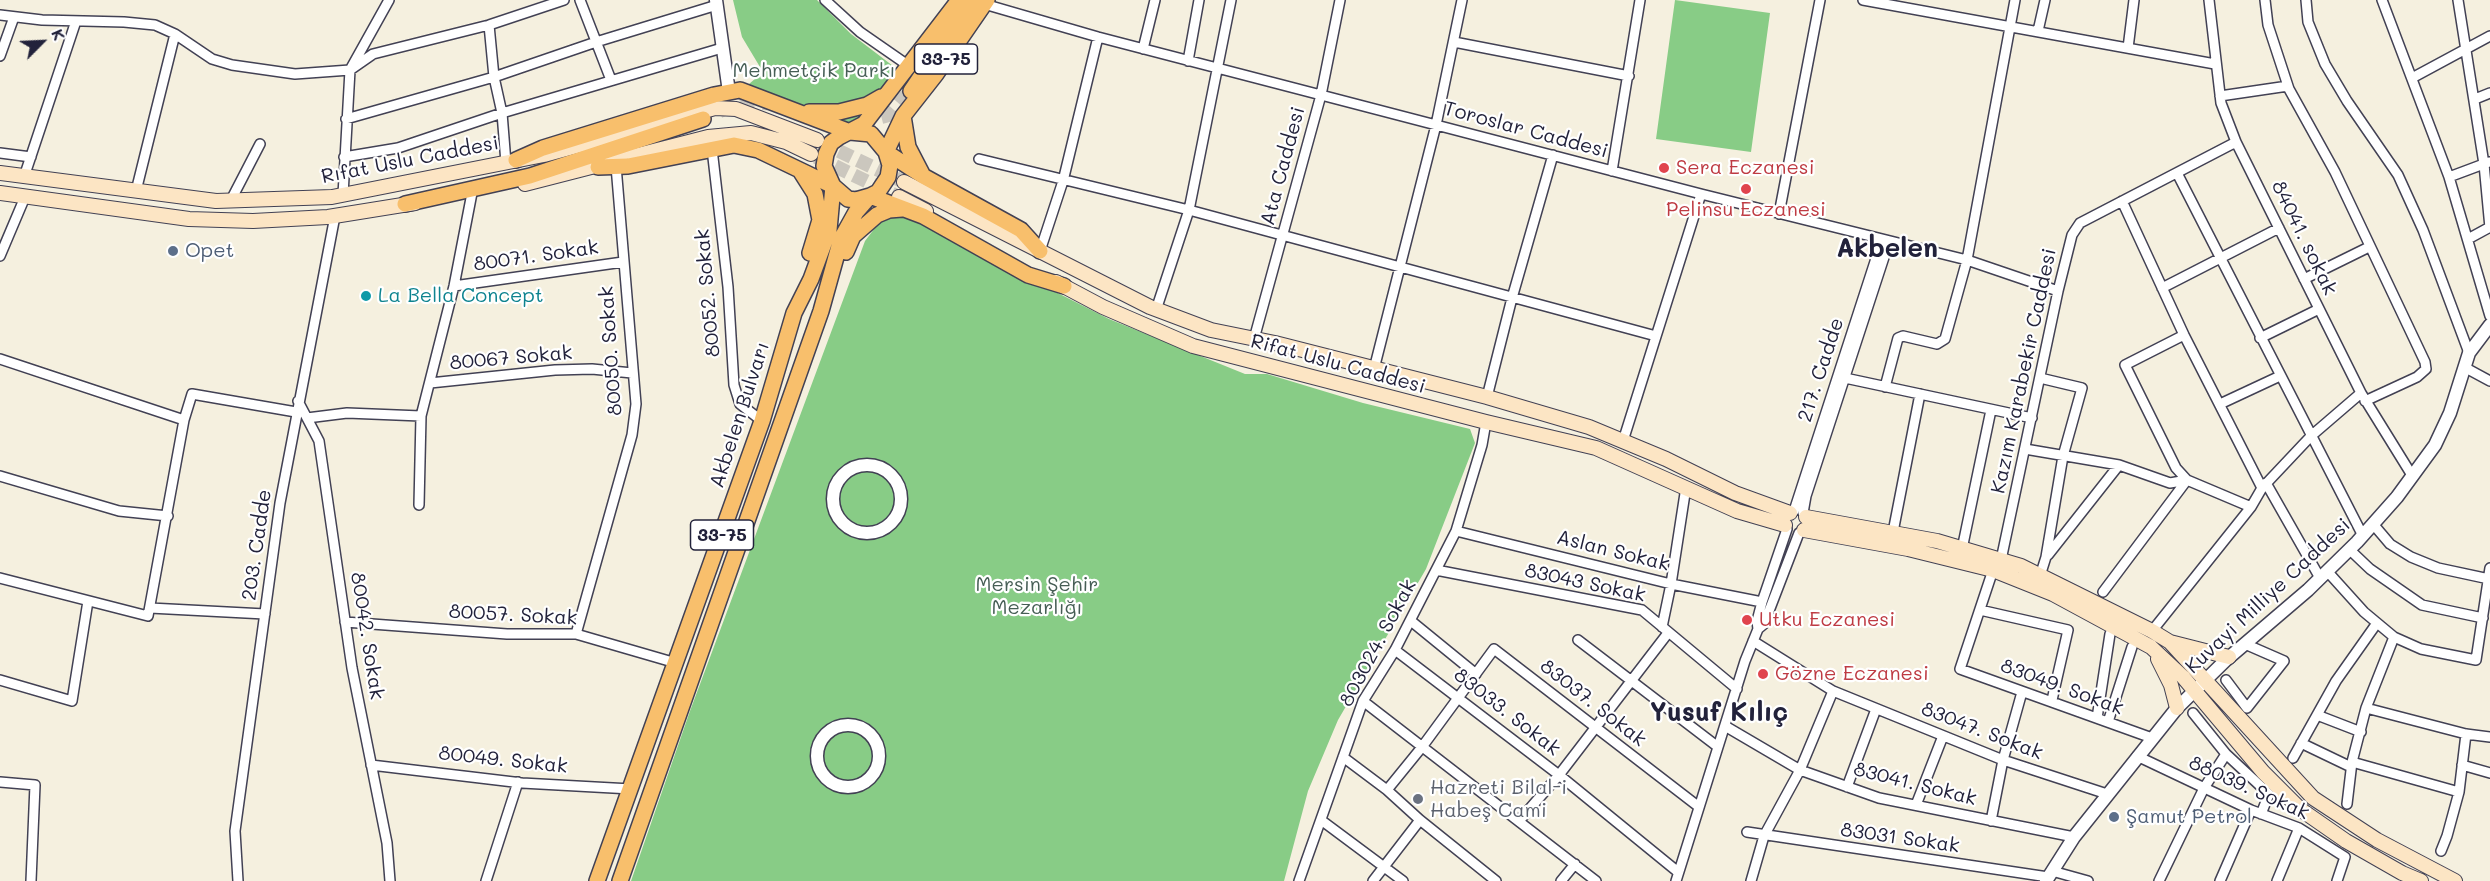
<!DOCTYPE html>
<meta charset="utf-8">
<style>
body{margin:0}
#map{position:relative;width:2490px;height:881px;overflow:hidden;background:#f5f0df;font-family:Mali,sans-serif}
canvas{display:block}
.north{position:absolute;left:12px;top:12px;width:60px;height:60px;-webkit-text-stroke:4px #fff;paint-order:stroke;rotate:66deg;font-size:16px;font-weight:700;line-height:24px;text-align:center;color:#22223b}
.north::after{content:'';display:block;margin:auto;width:21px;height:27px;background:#22223b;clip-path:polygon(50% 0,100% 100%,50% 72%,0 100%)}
</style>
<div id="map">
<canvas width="2490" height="881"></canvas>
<div class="north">K</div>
</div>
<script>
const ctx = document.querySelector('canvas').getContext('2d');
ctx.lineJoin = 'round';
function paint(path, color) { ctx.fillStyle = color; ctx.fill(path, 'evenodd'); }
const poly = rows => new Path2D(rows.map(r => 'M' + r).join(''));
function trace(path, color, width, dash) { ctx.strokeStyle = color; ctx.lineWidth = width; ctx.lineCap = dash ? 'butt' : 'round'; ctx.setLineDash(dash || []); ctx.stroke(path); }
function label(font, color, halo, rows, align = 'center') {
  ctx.font = font + ' Mali,sans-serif'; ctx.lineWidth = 4.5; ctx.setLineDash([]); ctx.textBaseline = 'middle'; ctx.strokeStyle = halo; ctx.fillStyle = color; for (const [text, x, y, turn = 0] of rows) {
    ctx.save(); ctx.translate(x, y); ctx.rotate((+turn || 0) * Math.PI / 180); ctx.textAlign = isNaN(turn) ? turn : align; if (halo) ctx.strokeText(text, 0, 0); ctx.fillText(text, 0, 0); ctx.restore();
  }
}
paint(poly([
 [733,0,817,0,851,34,897,69,867,116,847,125,742,90,763,72,742,37],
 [1675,0,1770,13,1751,152,1656,139],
 [900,213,1109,319,1245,374,1267,374,1363,403,1470,429,1475,443,1426,569,1338,720,1308,791,1284,881,631,881,690,711,865,241,884,216]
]), '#88cc86');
trace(poly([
 [820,142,904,182],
 [816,157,899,197]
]), '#cbc7be', 14, [14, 7]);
trace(poly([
 [719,111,741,101,768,103],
 [859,122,891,114,911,91]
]), '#cbc7be', 15, [15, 8]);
const minor = poly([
 [580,0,611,80],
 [825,0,860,32,909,66],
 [1863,0,2215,64],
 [2209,0,2221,103,2236,142,2361,393,2413,477],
 [2265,0,2268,25,2289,89,2335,172,2425,362,2426,369,2417,377,2365,401],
 [2306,0,2308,22,2325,64,2347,101,2398,175,2423,230,2469,353],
 [2382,0,2449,177,2490,316],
 [2458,0,2484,164,2490,228],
 [984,4,1098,37,1321,95,1701,194,1967,260,2058,291],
 [0,15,42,20,124,22,155,25,175,34,212,59,232,65,295,74,350,70,389,0],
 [489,25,494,77,502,113,506,163],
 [2038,31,2045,0],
 [1454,42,1629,76],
 [2128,48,2134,0],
 [1143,49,1155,0],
 [0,56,14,17],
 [1188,61,1199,0],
 [2412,78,2490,36],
 [2220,96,2288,86],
 [2475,99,2490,93],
 [346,119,494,77,596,42,717,5],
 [712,149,728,287,734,385,740,404,762,421],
 [0,153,31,157],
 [344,157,398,148,502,113,722,48],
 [979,159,1189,210,1656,336],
 [1612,171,1640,0],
 [2177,173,2363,536],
 [24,177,76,21],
 [2449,177,2489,162],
 [136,191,175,34],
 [343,195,350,70,373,54,489,25,564,0],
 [231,200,260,144],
 [2122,201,2184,335,2262,488],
 [1779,214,1820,0],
 [2468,239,2490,227],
 [1040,251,1063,181,1098,37],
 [0,256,25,197],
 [2304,279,2369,247],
 [454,286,623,262],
 [2162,288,2279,228],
 [1156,310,1189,210,1231,0],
 [2184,335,2125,365,2176,468,2187,480,2251,507],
 [2260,338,2319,309],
 [1254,339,1321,95,1340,0],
 [0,359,184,420],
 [2464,367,2490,381],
 [1374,369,1436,125,1462,0],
 [1845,378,2032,418],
 [430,383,555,370,592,369,632,373],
 [1885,387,1898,338,1903,336,1937,344,1945,339,1967,260,2015,0],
 [1487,397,1512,298,1553,155],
 [298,401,319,441,352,668,387,843,390,881],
 [2220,404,2280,376],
 [307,418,347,413,421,416],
 [1623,441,1701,194],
 [2025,449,2119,465,2170,483,2187,480],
 [0,476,119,511,168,516],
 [2266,483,2320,578],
 [419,505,421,416,454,286,472,193],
 [1794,511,1882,240],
 [1803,513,1806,496,1889,242],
 [2373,524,2390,544,2411,557,2438,568,2489,579],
 [1456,531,1671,584,1762,602],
 [1893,532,1920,394],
 [1962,549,1991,410],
 [2350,550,2370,569,2422,605,2483,618],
 [2048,555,2119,465],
 [2001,560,2058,291,2072,235,2080,223,2236,142],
 [1436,570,1642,610,1737,689],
 [1993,570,1960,669,2152,738],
 [2327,571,2364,612,2394,637,2421,649,2476,660,2490,568],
 [2040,576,2046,557,2063,456,2082,388,2040,378],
 [0,578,148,616,184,420,192,394,296,412],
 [2103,592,2187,480],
 [150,608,265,614],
 [1980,610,2068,630,2052,700],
 [1411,621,1476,674],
 [345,622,507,634,576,634,676,663],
 [1662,627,1671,584,1686,487],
 [1758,629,1764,624,1799,533],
 [2152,631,2251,507,2262,488,2311,436,2361,393],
 [576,634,632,435,636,404,616,166],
 [1578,640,1718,747],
 [1753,641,1833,691,2003,760,2107,794],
 [1395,650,1559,775,1678,872],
 [0,680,72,701,88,601],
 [2226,680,2247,708,2284,661,2245,644],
 [1363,701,1596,881],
 [2366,708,2466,734,2490,737],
 [2193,713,2226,754,2269,794,2261,814],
 [2317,715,2361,732],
 [2097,718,2110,634],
 [2108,722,2132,647],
 [1725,726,1800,770,1879,798,2074,837],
 [2301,743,2351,767],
 [2137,756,2251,810,2299,828,2345,857,2337,881],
 [1343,757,1387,790,1420,820,1496,881],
 [2293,758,2336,681,2377,623],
 [2352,762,2459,792],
 [371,765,522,783,631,789],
 [2462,765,2490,773],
 [0,782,35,785,31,881],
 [1847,787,1876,709],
 [1387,790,1422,747,1494,649,1699,807],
 [2347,804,2352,762,2366,708,2394,637],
 [1916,805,1943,736],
 [1321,820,1403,881],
 [1519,821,1559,775,1668,633],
 [1991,821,2003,760,2022,692],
 [1747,832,2048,877],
 [2441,851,2447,836,2459,792,2466,734],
 [2052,871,2088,881],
 [238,881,235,831,280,503,335,216],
 [486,881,518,782],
 [1299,881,1363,701,1395,650,1456,531,1482,445,1486,422],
 [1373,881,1420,820],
 [1561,881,1575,864],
 [1676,881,1745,661,1758,629,1757,621,1762,602,1787,529],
 [1751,881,1764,836,1800,770,1833,691],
 [2159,881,2204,788,2226,754],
 [2220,881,2251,810],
 [2277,881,2299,828]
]);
const tertiary = poly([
 [716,0,729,92],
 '833 499a34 34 0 1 1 68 0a34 34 0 1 1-68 0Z',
 '817 756a31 31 0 1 1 62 0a31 31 0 1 1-62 0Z',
 [2046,881,2074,837,2177,708,2226,660,2308,590,2357,542,2397,497,2435,445,2450,413,2469,353,2490,325]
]);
const secondary = poly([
 [0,173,216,201,332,197,544,155,715,108,736,109,817,140],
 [904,182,1150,307,1211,330,1275,343,1487,397,1589,427,1666,459,1735,493,1790,513],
 [525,184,708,137,751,133,786,142,811,154],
 [0,193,189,219,253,221,328,217,415,203],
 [899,197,926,211],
 [1056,282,1103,307,1193,346,1486,422,1596,448,1737,511,1785,525],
 [1806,517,1937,541,2021,566,2152,631,2170,642,2313,798,2377,840,2455,881],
 [1804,530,1908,549,1993,570,2053,594,2151,647,2183,677,2263,772,2300,809,2346,841,2402,873,2421,881],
 [2170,642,2229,657],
 [2158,659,2171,685,2177,708]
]);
const primary = poly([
 [911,91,973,0],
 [809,112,839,112,867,105,881,97],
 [903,116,908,147,922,174],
 [516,160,543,148,714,95,740,90,850,132,871,134,886,152,923,176,1021,230,1040,251],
 [598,167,628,166,734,145,758,150,833,186,848,199,856,200,870,196,923,216,1028,275,1064,286],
 [801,172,815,194,820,220,810,253],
 [405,204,530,176,703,119],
 [846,252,853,236,877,215,889,210,902,209],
 [597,881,762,421,794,313,811,279,829,230,833,186,824,166,826,154,831,143,839,137,864,124,959,0],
 [620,881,821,311,841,239,856,212,870,196,878,192,888,177,890,165,886,152,903,116,936,74,987,0]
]);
trace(minor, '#424154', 12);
trace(tertiary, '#424154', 15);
trace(secondary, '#424154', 16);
trace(primary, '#424154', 18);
trace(minor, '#fff', 9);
trace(tertiary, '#fff', 12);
trace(secondary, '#fce5c4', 14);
trace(primary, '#f8bf6c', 15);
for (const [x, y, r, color] of [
 [1664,168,6,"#e0444e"],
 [1746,189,6,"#e0444e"],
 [173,251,6,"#5c6f8a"],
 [366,296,6,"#0f9aa8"],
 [1747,620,6,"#e0444e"],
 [1763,674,6,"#e0444e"],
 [1418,799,6,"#6b7280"],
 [2114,817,6,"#5c6f8a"]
]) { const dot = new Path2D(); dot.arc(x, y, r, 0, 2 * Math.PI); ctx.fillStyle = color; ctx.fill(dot); trace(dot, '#fff', 2); }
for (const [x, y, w] of [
 [946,59,63],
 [722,535,63]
]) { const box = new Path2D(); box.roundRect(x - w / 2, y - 15, w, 30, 4.5); ctx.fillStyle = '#fff'; ctx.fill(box); trace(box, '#22223b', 1.5); }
label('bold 18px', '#22223b', null, [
 ["33-75",946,59],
 ["33-75",722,535]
]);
label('20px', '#465e55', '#fff', [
 ["Mehmetçik Parkı",814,71],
 ["Mersin Şehir",1037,585],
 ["Mezarlığı",1037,608]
]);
label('20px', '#22223b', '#fff', [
 ["Toroslar Caddesi",1526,130,15],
 ["Rıfat Uslu Caddesi",410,160,-11],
 ["Ata Caddesi",1283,166,-75],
 ["84041. sokak",2304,238,64],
 ["80071. Sokak",536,256,-8],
 ["80052. Sokak",708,293,-95],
 ["80050. Sokak",611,351,-94],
 ["80067 Sokak",511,358,-5],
 ["Rifat Uslu Caddesi",1338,364,15],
 ["217. Cadde",1821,370,-72],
 ["Kazım Karabekir Caddesi",2024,371,-78],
 ["Akbelen Bulvarı",740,415,-72],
 ["203. Cadde",257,545,-82],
 ["Aslan Sokak",1613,551,14],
 ["83043 Sokak",1585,583,12],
 ["Kuvayi Milliye Caddesi",2268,596,-43],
 ["80057. Sokak",513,615,3],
 ["80042. Sokak",367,636,81],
 ["803024. Sokak",1378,643,-62],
 ["83049. Sokak",2062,687,20],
 ["83037. Sokak",1593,703,38],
 ["83033. Sokak",1507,712,38],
 ["83047. Sokak",1982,731,21],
 ["80049. Sokak",503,760,6],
 ["83041. Sokak",1915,784,14],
 ["88039. Sokak",2249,788,24],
 ["83031 Sokak",1900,838,8]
]);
label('20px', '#be3a42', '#fff', [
 ["Sera Eczanesi",1676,168],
 ["Pelinsu Eczanesi",1746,210,"center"],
 ["Utku Eczanesi",1759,620],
 ["Gözne Eczanesi",1775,674]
], 'left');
label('20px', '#4e5e75', '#fff', [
 ["Opet",185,251],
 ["Şamut Petrol",2126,817]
], 'left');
label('20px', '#0d838f', '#fff', [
 ["La Bella Concept",378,296]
], 'left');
label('20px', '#5b616d', '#fff', [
 ["Hazreti Bilal-i",1430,788],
 ["Habeş Cami",1430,811]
], 'left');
label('bold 26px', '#22223b', '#fff', [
 ["Akbelen",1887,249],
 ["Yusuf Kılıç",1719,713]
]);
</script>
